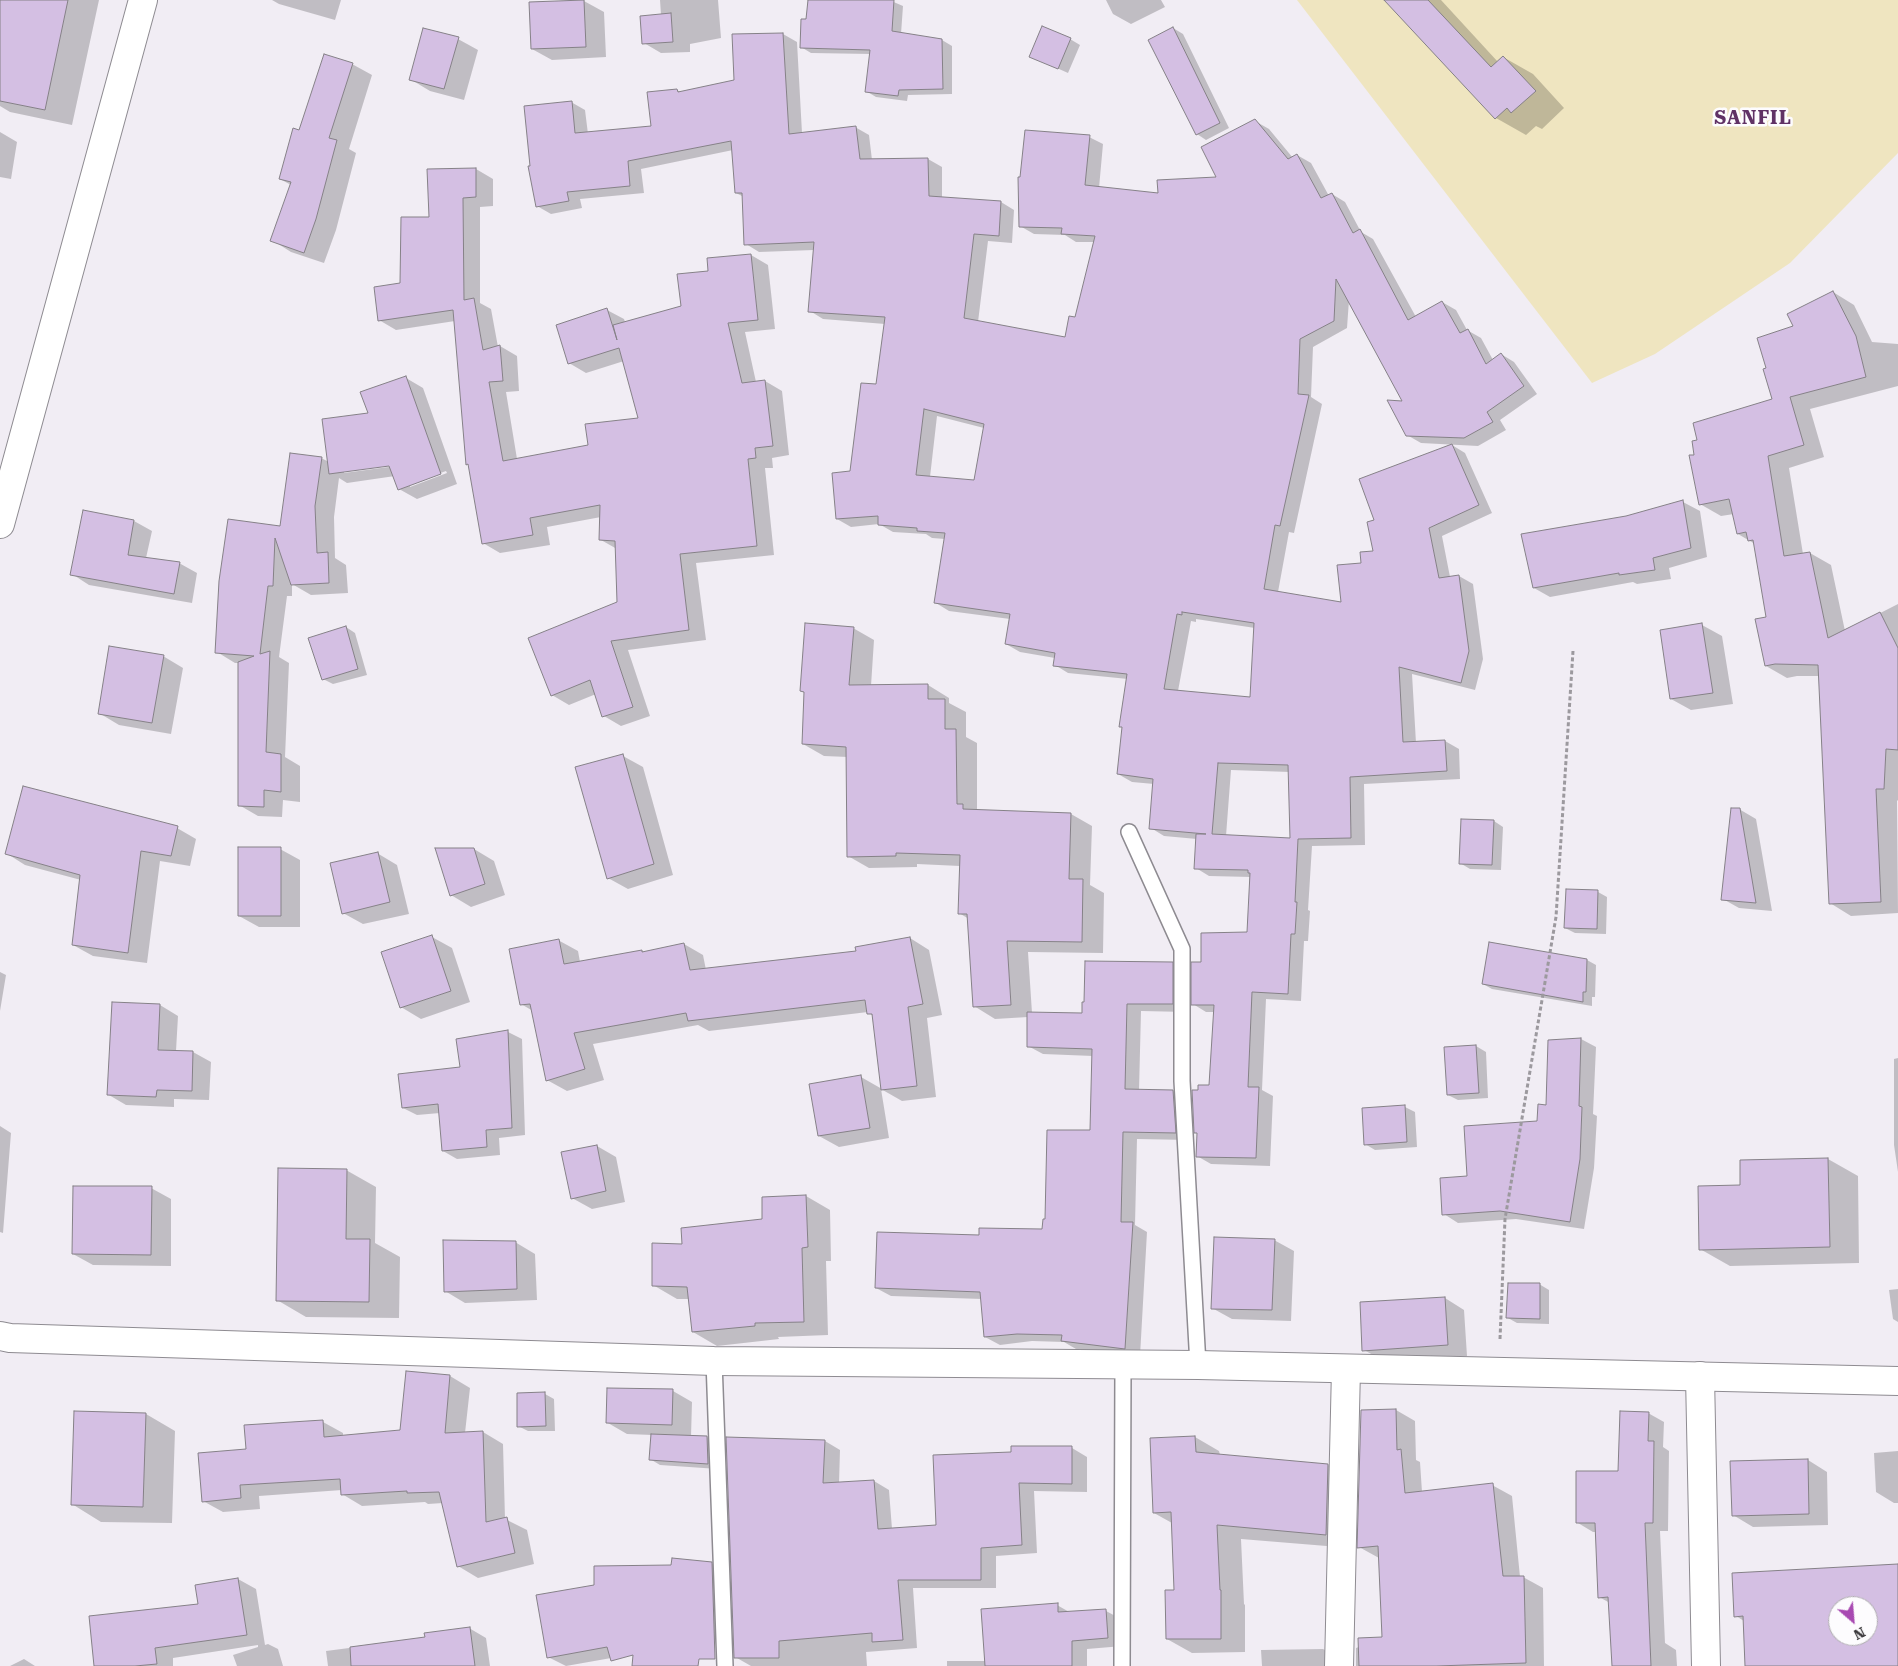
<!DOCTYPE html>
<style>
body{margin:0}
#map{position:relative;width:1898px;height:1666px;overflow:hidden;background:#f1edf4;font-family:"Roboto Serif",serif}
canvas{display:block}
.north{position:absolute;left:1828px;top:1596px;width:50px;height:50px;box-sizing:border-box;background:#fdfcfe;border:1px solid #afadb0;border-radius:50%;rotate:153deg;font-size:14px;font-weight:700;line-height:20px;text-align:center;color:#39373a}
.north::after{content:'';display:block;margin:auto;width:18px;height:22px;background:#a849b2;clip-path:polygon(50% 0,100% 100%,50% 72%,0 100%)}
</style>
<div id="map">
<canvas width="1898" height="1666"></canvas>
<div class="north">N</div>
</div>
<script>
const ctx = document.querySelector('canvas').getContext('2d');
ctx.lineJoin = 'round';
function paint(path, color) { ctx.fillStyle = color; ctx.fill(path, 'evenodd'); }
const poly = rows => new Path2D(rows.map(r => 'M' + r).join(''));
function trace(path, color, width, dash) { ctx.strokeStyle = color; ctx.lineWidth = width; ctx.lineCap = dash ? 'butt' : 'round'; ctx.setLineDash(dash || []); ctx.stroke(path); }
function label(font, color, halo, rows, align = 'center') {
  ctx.font = font + ' "Roboto Serif",serif'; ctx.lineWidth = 5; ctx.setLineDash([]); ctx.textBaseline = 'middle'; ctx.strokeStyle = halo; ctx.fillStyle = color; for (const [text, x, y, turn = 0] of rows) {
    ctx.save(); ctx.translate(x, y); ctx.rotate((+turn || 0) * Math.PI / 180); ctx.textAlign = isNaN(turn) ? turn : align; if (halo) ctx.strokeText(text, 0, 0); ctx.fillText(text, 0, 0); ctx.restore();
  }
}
paint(poly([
 [1297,0,1898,0,1898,153,1790,263,1655,354,1592,383]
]), '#efe5c0');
paint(poly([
 [0,0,99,0,72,125,10,112,0,106],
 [272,0,341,0,335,20,279,4],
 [660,0,718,0,721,38,690,44,690,52,661,53,644,43,661,15],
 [809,0,889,0,903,6,901,34,942,40,952,46,952,94,908,95,907,101,876,97,866,91,871,54,811,53,801,47],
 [1106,0,1161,0,1165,7,1131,24,1113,14],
 [1386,0,1441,0,1498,62,1503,57,1533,74,1564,108,1542,129,1536,126,1526,135,1496,118],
 [584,1,604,12,606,57,552,60,532,49],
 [1173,28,1183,34,1229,128,1206,140,1197,134],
 [783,34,797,42,802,133,855,127,869,135,872,160,928,159,942,167,942,198,1001,202,1014,210,1012,243,988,241,978,322,1066,338,1076,318,1094,242,1076,242,1065,235,1034,234,1020,226,1089,137,1103,144,1099,188,1159,194,1218,178,1255,121,1269,129,1293,158,1297,155,1311,163,1329,196,1332,194,1345,202,1361,232,1373,239,1416,317,1442,302,1456,310,1467,330,1481,338,1493,360,1501,354,1514,362,1537,394,1500,420,1506,430,1478,446,1421,443,1407,435,1404,402,1349,300,1347,328,1313,347,1311,397,1322,404,1294,533,1289,532,1278,592,1342,603,1362,564,1375,552,1376,521,1452,445,1465,453,1492,513,1442,536,1450,577,1459,576,1473,584,1483,659,1475,690,1412,674,1416,743,1445,741,1459,749,1460,779,1364,784,1365,845,1312,846,1308,910,1310,911,1308,941,1304,941,1301,1001,1266,999,1262,1090,1273,1096,1270,1166,1211,1164,1197,1156,1198,1134,1196,1132,1210,1087,1215,1012,1206,1012,1193,1004,1202,964,1248,933,1251,877,1209,876,1196,868,1197,839,1164,836,1151,828,1154,784,1132,782,1118,774,1123,728,1120,726,1128,679,1068,673,1055,665,1055,658,1020,652,1006,644,1010,619,949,611,936,603,945,539,932,538,926,534,893,532,879,524,851,527,837,519,877,386,885,324,823,319,810,311,814,250,759,252,746,244,744,197,736,193,733,150,641,169,644,193,580,199,582,208,551,214,537,206,571,102,585,110,588,134,652,127,677,90,682,93,736,81],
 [937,416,984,428,975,481,930,477],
 [1196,619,1255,628,1251,699,1178,691,1191,621,1196,622],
 [1231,770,1290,772,1291,839,1226,836],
 [458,39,478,50,464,100,430,91,410,79],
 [1070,39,1080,45,1068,73,1030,56],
 [352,64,372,75,349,149,356,153,336,230,324,263,291,252,272,240,291,185,280,179,300,132],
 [0,132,17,142,11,179,0,177],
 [476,169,493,179,493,206,480,207,480,303,491,309,498,347,500,346,517,356,519,391,506,392,517,459,589,446,640,419,624,361,586,373,569,363,607,310,624,319,625,322,682,306,709,272,751,255,768,265,775,329,745,332,756,382,765,381,782,391,789,455,772,458,773,468,765,468,774,555,696,563,706,640,628,650,650,716,621,726,604,716,596,694,569,705,552,695,618,603,617,549,601,540,601,517,547,527,550,545,500,553,483,543,470,466,467,464,455,321,396,330,379,320,402,284,430,218],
 [1833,292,1854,305,1872,342,1898,344,1898,386,1810,409,1824,457,1789,468,1803,554,1810,553,1831,565,1845,631,1898,604,1898,801,1897,800,1898,913,1851,916,1830,903,1820,676,1797,676,1787,678,1766,666,1768,618,1755,544,1738,534,1734,514,1721,516,1700,504,1696,456,1774,400,1795,327],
 [406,378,423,388,457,484,417,499,399,489,395,476,347,483,339,478,334,517,335,558,346,565,348,593,311,595,292,584,292,596,287,596,279,657,289,663,285,757,300,766,300,802,283,800,282,817,258,816,239,805,240,663,235,663,217,652,220,581,281,528,321,458,329,462,369,414],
 [395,463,396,466,344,473,344,470],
 [446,471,447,473,410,487,410,484],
 [1683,502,1700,511,1707,557,1669,568,1671,579,1637,584,1633,582,1550,597,1534,588,1626,517],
 [84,511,134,521,152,531,146,558,179,563,197,573,192,603,89,585,72,574],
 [1702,625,1722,636,1733,704,1691,710,1671,699],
 [346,627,355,633,367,675,333,684,323,679],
 [853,628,874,640,871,686,928,685,949,698,949,703,966,712,966,737,977,743,977,810,1071,814,1092,826,1090,885,1104,893,1103,953,1028,952,1032,1013,1084,1015,1172,963,1187,972,1187,1012,1141,1011,1139,1091,1173,1091,1187,1099,1190,1140,1137,1139,1135,1225,1147,1232,1140,1356,1076,1349,1064,1342,1032,1341,1000,1345,985,1337,982,1299,891,1296,876,1288,980,1236,1043,1230,1047,1220,1092,1131,1093,1056,1043,1054,1028,1046,1028,1017,995,1019,974,1006,969,919,959,913,960,866,917,864,917,867,869,868,848,856,848,757,824,756,803,744,805,693,801,691],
 [163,656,183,668,171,734,119,725,99,713],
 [623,756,643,767,673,875,628,889,608,878],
 [1739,809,1756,819,1772,911,1739,908,1723,899],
 [1494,821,1503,827,1501,870,1470,869,1460,863],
 [177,828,196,839,190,866,160,861,147,963,93,956,73,945,81,880,25,865,6,853],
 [280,849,300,860,300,927,259,927,239,916],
 [474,849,494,861,505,895,471,907,451,895],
 [377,853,397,865,409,914,363,924,343,913],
 [1598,892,1607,897,1606,934,1575,933,1565,928],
 [432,937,452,948,470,1002,421,1019,401,1007],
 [910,938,929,950,942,1015,927,1018,936,1097,902,1101,881,1089,889,1138,839,1147,819,1136,861,1077,882,1089,873,1016,868,1012,709,1031,698,1025,593,1044,604,1080,567,1091,547,1080,533,1011,521,1004,558,940,578,951,580,962,642,951,645,953,684,944,703,955,706,970,857,952],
 [1587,960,1596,965,1595,997,1592,997,1592,1006,1492,989,1483,984],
 [0,972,6,975,0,1011],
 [160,1005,178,1016,176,1051,193,1052,211,1062,209,1100,174,1099,174,1107,126,1105,109,1095],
 [508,1032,522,1039,525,1135,499,1138,500,1155,457,1159,443,1151,440,1113,417,1115,403,1108,462,1068,457,1040],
 [1581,1039,1596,1047,1593,1114,1597,1116,1594,1168,1584,1229,1516,1219,1458,1223,1444,1214,1469,1177,1538,1122,1547,1106,1550,1041],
 [1476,1046,1486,1052,1488,1098,1458,1100,1448,1095,1446,1048],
 [1898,1058,1898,1172,1894,1145,1894,1059],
 [1405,1107,1415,1112,1417,1147,1375,1150,1365,1144],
 [0,1126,11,1133,3,1233,0,1232],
 [597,1146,616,1157,625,1202,592,1209,572,1198],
 [1828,1159,1858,1176,1859,1263,1730,1266,1700,1249,1741,1186],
 [346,1170,376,1187,375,1243,400,1257,399,1318,306,1317,277,1300],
 [151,1188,171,1199,171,1266,93,1265,73,1254],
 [806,1196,830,1210,831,1261,826,1261,828,1335,778,1337,779,1339,717,1346,693,1332,690,1299,677,1299,653,1285,684,1245,764,1220],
 [1274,1240,1294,1251,1291,1321,1232,1319,1212,1308],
 [515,1242,535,1254,537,1300,465,1303,445,1291],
 [1539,1284,1549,1290,1549,1324,1517,1323,1508,1318],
 [1898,1289,1898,1322,1893,1319,1889,1290],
 [1445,1298,1464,1310,1467,1356,1384,1361,1364,1350],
 [407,1372,450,1376,470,1388,465,1433,483,1432,503,1444,505,1519,527,1530,534,1564,478,1578,458,1566,443,1503,428,1504,425,1502,362,1506,342,1494,342,1490,259,1496,260,1509,223,1512,203,1501,247,1450,323,1422,343,1433,343,1436,401,1432],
 [673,1391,692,1402,691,1437,707,1437,717,1443,718,1469,660,1465,650,1459,652,1435,627,1434,608,1423],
 [545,1394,554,1399,555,1431,528,1431,518,1426],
 [1396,1410,1415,1421,1416,1460,1420,1462,1422,1492,1492,1485,1512,1496,1520,1577,1523,1577,1543,1588,1544,1666,1356,1666,1356,1648,1383,1638,1379,1558,1359,1547],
 [1648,1413,1664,1422,1663,1447,1669,1451,1668,1531,1660,1531,1665,1643,1676,1650,1677,1666,1613,1666,1610,1603,1599,1597,1597,1532,1593,1532,1578,1523,1619,1472],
 [146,1414,175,1431,172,1523,101,1522,72,1504],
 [1195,1437,1219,1451,1220,1455,1328,1465,1352,1479,1351,1548,1241,1539,1244,1604,1245,1605,1245,1652,1192,1653,1167,1639,1175,1591,1172,1523,1154,1513,1151,1439],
 [727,1438,825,1441,840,1450,839,1484,874,1481,889,1490,892,1529,937,1526,1012,1453,1072,1448,1087,1457,1087,1492,1034,1491,1037,1553,996,1556,996,1588,913,1588,917,1648,866,1652,867,1666,751,1666,737,1658],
 [1898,1451,1898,1503,1894,1503,1876,1492,1874,1453],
 [1808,1460,1827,1472,1828,1525,1753,1527,1733,1515],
 [711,1563,728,1573,730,1637,566,1666,548,1657,595,1586],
 [1898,1565,1898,1666,1746,1666,1744,1621,1736,1616],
 [1838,1606,1868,1606,1868,1636,1838,1636],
 [238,1579,256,1589,265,1645,268,1644,278,1649,283,1666,237,1666,233,1655,258,1647,258,1645,173,1658,173,1666,95,1666,200,1605],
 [1057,1605,1071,1613,1106,1611,1121,1619,1123,1646,1087,1649,1087,1666,947,1666,947,1661,986,1661],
 [469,1628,486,1638,490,1666,328,1666,326,1651,426,1638],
 [1323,1649,1343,1660,1343,1666,1262,1666,1261,1650],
 [24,1659,35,1666,10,1666]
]), '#0003');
const building = poly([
 [0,0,68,0,45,110,0,101,0,0],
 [584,0,586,47,531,49,529,2,584,0],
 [808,0,894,0,892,31,942,39,943,89,899,90,898,96,865,92,870,50,800,48,801,19,806,19,808,0],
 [1384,0,1428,0,1491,67,1503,56,1536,91,1511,113,1507,108,1495,119,1384,0],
 [671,13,673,42,642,44,640,16,671,13],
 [1042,26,1071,38,1058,69,1029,57,1042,26],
 [1173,27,1220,123,1196,135,1148,40,1173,27],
 [423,28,459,37,444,89,409,80,423,28],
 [783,33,789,134,856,126,860,159,928,158,929,196,1001,201,999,236,974,234,964,318,1065,337,1069,316,1075,317,1095,236,1061,234,1062,228,1019,227,1018,177,1020,177,1025,130,1090,135,1085,185,1158,193,1157,180,1216,177,1201,147,1255,119,1288,159,1297,154,1321,198,1332,193,1353,233,1360,229,1408,320,1442,301,1460,333,1468,329,1486,364,1501,353,1524,386,1487,412,1493,422,1464,438,1406,436,1387,400,1402,401,1336,279,1334,321,1300,339,1298,394,1309,395,1280,526,1275,525,1264,589,1341,602,1337,565,1361,563,1360,552,1373,551,1367,522,1374,520,1359,479,1452,444,1479,505,1429,528,1439,578,1459,575,1469,651,1461,683,1399,667,1403,742,1445,740,1447,771,1350,777,1351,838,1298,839,1295,902,1297,902,1295,934,1291,934,1288,994,1252,992,1248,1087,1259,1087,1256,1158,1196,1157,1197,1133,1194,1133,1192,1090,1198,1090,1198,1085,1209,1085,1214,1005,1191,1005,1191,962,1201,962,1201,933,1247,932,1250,873,1248,873,1248,870,1194,869,1196,834,1206,834,1149,829,1153,779,1117,774,1122,727,1119,727,1127,674,1053,666,1055,653,1005,644,1010,614,934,603,945,533,917,531,917,528,878,525,878,516,836,519,832,473,850,471,861,383,876,384,885,317,808,312,814,242,744,245,742,193,735,193,731,141,628,161,630,186,567,192,569,201,536,207,528,166,530,166,524,106,572,101,575,133,651,126,647,92,677,89,678,92,734,80,732,34,783,33],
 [924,409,984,424,974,480,916,475,924,409],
 [1182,612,1254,623,1250,697,1164,689,1177,614,1182,615,1182,612],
 [1218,763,1288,765,1290,838,1212,834,1218,763],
 [324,54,353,63,329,138,337,140,316,219,304,253,270,241,291,182,279,179,293,128,299,130,324,54],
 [476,168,476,197,463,198,464,300,474,298,483,350,500,345,503,381,489,382,503,461,588,445,585,424,638,418,619,348,568,364,556,325,607,308,617,340,613,325,681,306,677,274,708,271,707,258,751,254,758,320,728,323,742,383,765,380,773,446,755,448,756,458,748,459,757,546,680,554,689,630,611,641,633,707,602,717,590,680,551,696,528,638,617,602,615,541,599,540,600,505,530,518,533,535,482,544,468,464,466,465,453,310,378,321,374,287,400,283,401,217,429,217,427,169,476,168],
 [1833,291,1856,336,1866,377,1790,397,1804,445,1768,456,1784,556,1810,552,1828,638,1880,612,1898,648,1898,750,1886,749,1884,789,1876,789,1881,902,1829,904,1818,665,1775,664,1765,666,1755,619,1766,617,1753,540,1748,541,1746,532,1737,534,1729,499,1699,505,1689,455,1694,455,1692,441,1697,440,1693,423,1772,399,1763,369,1766,368,1757,338,1793,326,1787,314,1833,291],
 [406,376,441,474,398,490,389,466,329,474,322,419,368,413,360,392,406,376],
 [290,453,322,457,315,506,317,553,328,552,329,583,291,585,275,538,273,586,268,586,260,654,270,651,266,752,281,754,281,792,264,790,264,807,238,806,238,662,254,656,215,653,219,581,228,519,280,526,290,453],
 [1683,500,1691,548,1653,558,1655,570,1619,575,1619,573,1533,588,1521,534,1626,516,1683,500],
 [83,510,134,520,128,555,180,562,174,594,70,575,83,510],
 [805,623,854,627,849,685,928,684,928,699,945,699,945,729,956,729,957,804,963,804,963,809,1071,813,1069,879,1083,879,1082,942,1007,941,1011,1005,973,1007,967,914,958,914,960,855,896,853,896,856,847,857,846,747,802,744,804,692,800,691,805,623],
 [1702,623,1713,693,1670,699,1660,630,1702,623],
 [346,626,358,669,322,680,308,638,346,626],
 [109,646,164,655,152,723,98,714,109,646],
 [623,754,654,864,607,879,575,767,623,754],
 [23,786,178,826,171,856,141,851,128,953,72,945,80,875,5,854,23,786],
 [1731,808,1740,808,1756,903,1721,900,1731,808],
 [1461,819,1494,820,1492,865,1459,864,1461,819],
 [238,847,281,847,281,916,238,916,238,847],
 [435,848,474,848,485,884,450,896,435,848],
 [378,852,390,902,342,914,330,863,378,852],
 [1566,889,1598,890,1597,929,1564,928,1566,889],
 [432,935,451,991,400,1008,381,952,432,935],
 [910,937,923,1004,908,1007,917,1086,881,1090,872,1014,867,1014,865,1000,688,1021,686,1013,574,1033,585,1069,546,1081,530,1004,520,1005,509,949,559,939,564,964,642,950,642,952,684,943,690,970,856,951,855,947,910,937],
 [1489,942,1587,959,1586,992,1583,992,1583,1002,1482,984,1489,942],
 [1085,961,1173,962,1173,1004,1127,1004,1125,1089,1173,1090,1176,1133,1123,1132,1121,1222,1133,1222,1125,1349,1061,1341,1062,1335,1017,1334,984,1337,980,1292,875,1288,877,1232,979,1235,979,1228,1042,1229,1043,1219,1045,1219,1047,1130,1090,1130,1092,1049,1027,1047,1027,1012,1082,1013,1082,1002,1084,1002,1085,961],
 [112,1002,160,1004,158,1050,193,1051,192,1091,157,1090,156,1097,107,1095,112,1002],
 [508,1030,512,1128,486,1130,487,1147,442,1151,438,1104,402,1108,398,1074,460,1067,456,1039,508,1030],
 [1581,1038,1579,1106,1582,1107,1580,1159,1570,1222,1500,1211,1442,1215,1440,1178,1467,1176,1464,1126,1537,1121,1538,1104,1546,1105,1548,1040,1581,1038],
 [1476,1045,1479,1093,1447,1095,1444,1047,1476,1045],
 [861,1075,870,1128,818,1136,809,1084,861,1075],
 [1405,1105,1407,1142,1364,1145,1362,1108,1405,1105],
 [597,1145,606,1191,571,1199,561,1152,597,1145],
 [1828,1158,1830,1247,1699,1250,1698,1186,1740,1185,1740,1160,1828,1158],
 [278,1168,347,1169,346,1239,370,1239,369,1302,276,1301,278,1168],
 [73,1186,152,1186,151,1255,72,1254,73,1186],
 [806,1195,808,1247,802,1248,804,1322,755,1323,755,1326,692,1332,687,1287,652,1286,652,1243,682,1244,681,1228,762,1219,762,1197,806,1195],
 [1214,1237,1275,1239,1272,1310,1211,1309,1214,1237],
 [443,1240,516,1241,517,1289,444,1292,443,1240],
 [1508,1283,1540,1283,1540,1319,1506,1318,1508,1283],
 [1445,1297,1448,1345,1362,1351,1360,1302,1445,1297],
 [406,1371,450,1375,445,1433,483,1431,486,1522,507,1517,515,1553,457,1567,439,1492,407,1493,407,1491,341,1495,340,1479,240,1485,241,1498,202,1502,198,1453,246,1449,244,1425,323,1420,324,1437,400,1430,406,1371],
 [607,1388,673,1389,672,1425,606,1423,607,1388],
 [545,1392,546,1426,517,1427,517,1393,545,1392],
 [1396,1409,1397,1450,1401,1449,1405,1493,1493,1483,1503,1576,1524,1576,1526,1663,1436,1666,1359,1666,1358,1638,1382,1637,1378,1546,1357,1548,1361,1410,1396,1409],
 [74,1411,146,1413,143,1507,71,1505,74,1411],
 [1620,1411,1649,1412,1648,1441,1654,1441,1653,1523,1645,1523,1651,1666,1612,1666,1608,1597,1598,1598,1595,1523,1576,1523,1576,1471,1618,1471,1620,1411],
 [651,1434,707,1436,708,1464,649,1460,651,1434],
 [1195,1436,1196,1452,1328,1464,1326,1535,1217,1525,1220,1590,1221,1590,1221,1639,1166,1639,1165,1590,1174,1590,1171,1512,1153,1513,1150,1438,1195,1436],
 [726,1437,825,1440,823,1483,874,1480,878,1529,936,1525,933,1455,1011,1452,1011,1446,1072,1446,1072,1484,1019,1483,1022,1545,981,1548,981,1580,898,1580,903,1640,872,1642,872,1633,779,1641,779,1658,734,1658,726,1437],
 [1808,1459,1809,1514,1732,1516,1730,1461,1808,1459],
 [672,1558,712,1562,715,1659,699,1659,698,1666,632,1666,633,1655,611,1661,607,1647,547,1658,536,1595,594,1585,594,1566,671,1565,672,1558],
 [1898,1564,1898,1666,1745,1666,1743,1616,1734,1617,1732,1573,1898,1564],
 [1838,1606,1868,1606,1868,1636,1838,1636,1838,1606],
 [238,1578,247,1635,155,1648,157,1664,135,1666,94,1666,89,1616,198,1604,195,1585,238,1578],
 [1058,1603,1058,1612,1106,1609,1108,1638,1072,1641,1072,1666,985,1666,981,1609,1058,1603],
 [470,1627,475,1666,351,1666,350,1647,425,1637,424,1633,470,1627]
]);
paint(building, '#d4bfe3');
trace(building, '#858187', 1);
const service = poly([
 [1129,832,1182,949,1182,1081,1198,1365],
 [714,1361,725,1666],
 [1122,1666,1123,1364]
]);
const minor = poly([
 [1700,1376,1706,1666],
 [1339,1666,1346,1369]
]);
const tertiary = poly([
 [0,524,143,0],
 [0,1336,10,1338,714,1361,1198,1365,1898,1381]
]);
trace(service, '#8e8b91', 18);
trace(minor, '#8e8b91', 30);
trace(tertiary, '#8e8b91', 30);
trace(poly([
 [1500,1339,1505,1219,1556,917,1573,651]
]), '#9c999e', 3, [4, 2.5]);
trace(service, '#fff', 15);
trace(minor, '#fff', 28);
trace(tertiary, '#fff', 28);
ctx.letterSpacing = '1px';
label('bold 19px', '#603265', '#fdfcfe', [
 ["SANFIL",1753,118]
]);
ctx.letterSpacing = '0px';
</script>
